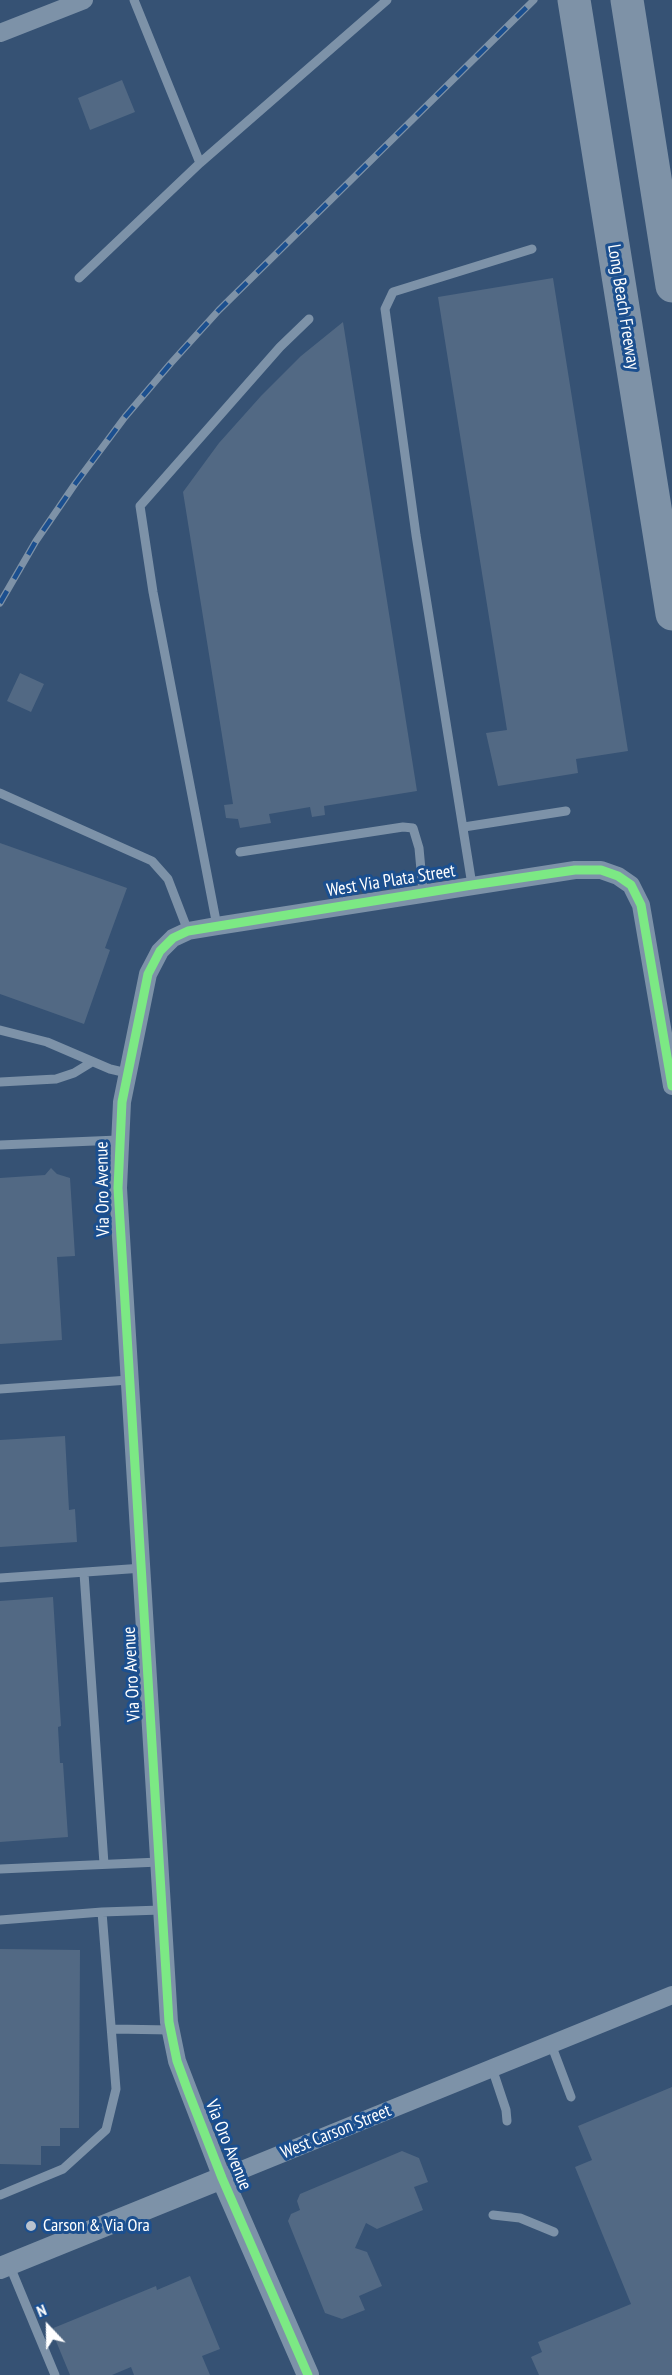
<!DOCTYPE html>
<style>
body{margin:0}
#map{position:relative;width:672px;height:2375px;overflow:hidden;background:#365274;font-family:"PT Sans Narrow",sans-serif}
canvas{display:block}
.north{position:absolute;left:18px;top:2297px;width:60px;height:60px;-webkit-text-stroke:4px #1b4f8f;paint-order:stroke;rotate:338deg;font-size:16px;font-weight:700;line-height:24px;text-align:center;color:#fff}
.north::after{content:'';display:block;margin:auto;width:21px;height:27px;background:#fff;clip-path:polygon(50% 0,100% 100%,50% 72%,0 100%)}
</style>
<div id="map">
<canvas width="672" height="2375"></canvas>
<div class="north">N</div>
</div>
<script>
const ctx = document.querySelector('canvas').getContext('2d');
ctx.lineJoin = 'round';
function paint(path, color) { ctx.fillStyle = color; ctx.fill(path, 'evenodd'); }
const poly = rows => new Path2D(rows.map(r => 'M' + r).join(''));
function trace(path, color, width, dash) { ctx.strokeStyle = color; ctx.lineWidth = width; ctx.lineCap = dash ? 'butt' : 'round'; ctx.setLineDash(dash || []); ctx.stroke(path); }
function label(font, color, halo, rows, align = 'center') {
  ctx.font = font + ' "PT Sans Narrow",sans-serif'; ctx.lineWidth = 6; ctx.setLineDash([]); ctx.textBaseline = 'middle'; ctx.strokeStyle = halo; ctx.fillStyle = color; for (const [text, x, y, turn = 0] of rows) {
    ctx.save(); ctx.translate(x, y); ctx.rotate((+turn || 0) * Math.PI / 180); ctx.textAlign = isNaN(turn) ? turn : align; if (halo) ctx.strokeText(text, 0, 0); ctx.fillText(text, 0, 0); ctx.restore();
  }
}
paint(poly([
 [122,80,135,112,90,130,78,98],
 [553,278,628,751,576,759,578,773,498,786,486,733,507,730,438,297],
 [343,322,417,791,324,806,325,815,312,817,310,807,269,814,271,823,240,828,238,819,226,818,224,805,233,804,183,492,219,443,261,396,301,356],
 [20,673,44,684,31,712,7,701],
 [0,843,127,888,105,948,110,950,84,1024,0,994],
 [51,1168,57,1174,70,1178,75,1256,57,1257,62,1340,0,1344,0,1178,45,1175],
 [65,1436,69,1510,75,1509,77,1542,0,1547,0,1440],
 [53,1597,61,1726,58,1727,60,1763,63,1763,68,1837,0,1842,0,1601],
 [0,1949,80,1950,79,2128,60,2128,60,2146,41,2146,41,2165,0,2164],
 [672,2087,672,2375,539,2375,531,2357,542,2352,538,2342,631,2304,575,2167,592,2160,578,2126],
 [402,2151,419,2158,428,2182,414,2187,423,2210,377,2229,366,2223,355,2248,367,2252,382,2286,359,2296,365,2310,342,2319,325,2313,288,2221,291,2214,300,2210,297,2201,300,2194],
 [190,2276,220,2349,202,2356,210,2375,134,2375,131,2367,112,2375,70,2375,51,2329,156,2286,157,2290]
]), '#526984');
trace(poly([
 [200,163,387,0],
 [79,278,200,163,134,0],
 [0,793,152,861,168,879,188,931],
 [464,827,566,811],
 [240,852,403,827,413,828,419,848,423,892],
 [472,885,416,535,385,309,393,292,532,249],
 [217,926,153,592,140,506,280,347,309,319],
 [0,1030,47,1042,110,1069,127,1073],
 [0,1082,56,1079,74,1073,92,1062],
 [0,1145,118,1140],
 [0,1389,129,1380],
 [84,1573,104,1864],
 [0,1578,143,1568],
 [0,1869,159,1862],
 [102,1912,161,1910],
 [0,1920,102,1912,116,2089,106,2130,63,2169,0,2195],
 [113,2029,171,2030],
 [551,2044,571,2097],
 [492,2068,506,2110,507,2121],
 [493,2215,520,2218,554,2232],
 [9,2264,55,2375]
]), '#7d92a8', 9);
trace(poly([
 [0,33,84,0],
 [672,1086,641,905,631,885,618,876,601,870,575,870,217,926,188,931,173,938,160,951,148,974,122,1102,118,1188,169,2022,177,2061,222,2178,672,1995]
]), '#7d92a8', 18);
trace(poly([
 [0,2268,222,2178,308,2375]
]), '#7d92a8', 22);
trace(poly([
 [574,0,672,614],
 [627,0,672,286]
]), '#7e92a7', 33);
const rail = poly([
 [0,603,36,541,75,484,125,417,171,363,219,310,534,0]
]);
trace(rail, '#7e92a7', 7);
trace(rail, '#1b4f8f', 4.5, [14]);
trace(poly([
 [308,2375,222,2178,188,2091,177,2061,169,2022,118,1188,122,1102,148,974,160,951,173,938,188,931,472,885,575,870,601,870,618,876,631,885,641,905,672,1086]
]), '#7ce984', 9);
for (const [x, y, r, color] of [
 [31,2226,6,"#b9c2ce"]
]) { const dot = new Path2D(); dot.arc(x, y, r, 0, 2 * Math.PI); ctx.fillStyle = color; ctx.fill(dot); trace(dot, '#1b4f8f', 2); }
label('18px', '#fff', '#1b4f8f', [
 ["Long Beach Freeway",623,307,81],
 ["West Via Plata Street",391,881,-9],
 ["Via Oro Avenue",103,1189,-91],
 ["Via Oro Avenue",132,1674,-93],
 ["West Carson Street",336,2132,-22],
 ["Via Oro Avenue",228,2145,68]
]);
label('18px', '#fff', '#1b4f8f', [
 ["Carson & Via Ora",43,2226]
], 'left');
</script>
